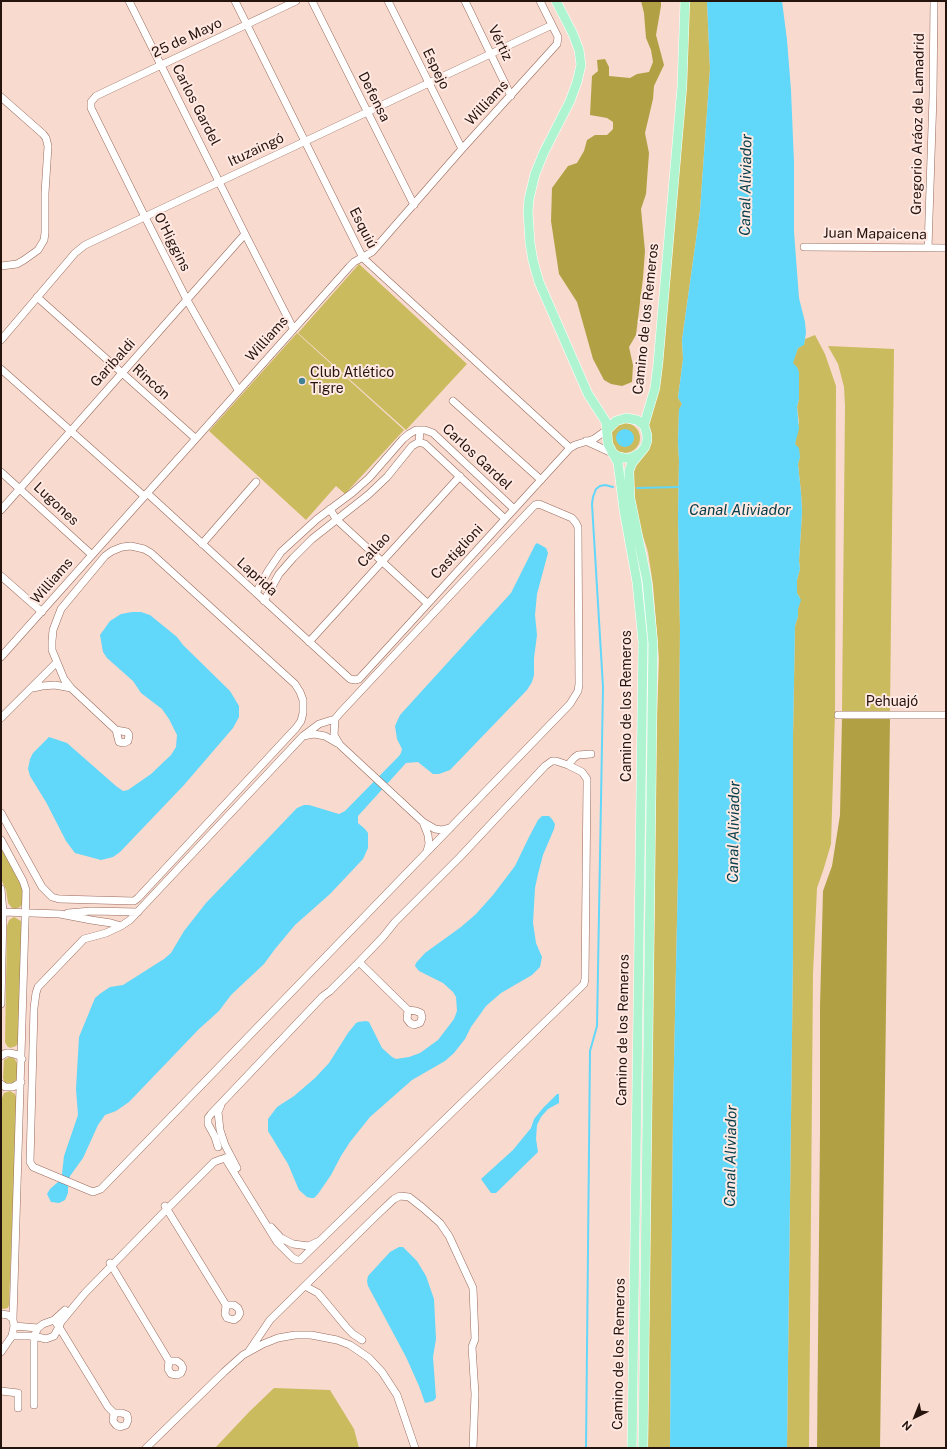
<!DOCTYPE html>
<meta charset="utf-8">
<style>
body{margin:0}
#map{position:relative;width:947px;height:1449px;overflow:hidden;background:#f9dacf;font-family:"Public Sans",sans-serif}
canvas{display:block}
.frame{position:absolute;inset:0;border:2px solid #25130d;pointer-events:none}
.north{position:absolute;left:895px;top:1397px;width:40px;height:40px;-webkit-text-stroke:3px #ffe9e2;paint-order:stroke;rotate:223deg;font-size:11px;font-weight:700;line-height:16px;text-align:center;color:#25130d}
.north::after{content:'';display:block;margin:auto;width:14px;height:18px;background:#25130d;clip-path:polygon(50% 0,100% 100%,50% 72%,0 100%)}
</style>
<div id="map">
<canvas width="947" height="1449"></canvas>
<div class="frame"></div>
<div class="north">N</div>
</div>
<script>
const ctx = document.querySelector('canvas').getContext('2d');
ctx.lineJoin = 'round';
function paint(path, color) { ctx.fillStyle = color; ctx.fill(path, 'evenodd'); }
const poly = rows => new Path2D(rows.map(r => 'M' + r).join(''));
function trace(path, color, width, dash) { ctx.strokeStyle = color; ctx.lineWidth = width; ctx.lineCap = dash ? 'butt' : 'round'; ctx.setLineDash(dash || []); ctx.stroke(path); }
function label(font, color, halo, rows, align = 'center') {
  ctx.font = font + ' "Public Sans",sans-serif'; ctx.lineWidth = 4; ctx.setLineDash([]); ctx.textBaseline = 'middle'; ctx.strokeStyle = halo; ctx.fillStyle = color; for (const [text, x, y, turn = 0] of rows) {
    ctx.save(); ctx.translate(x, y); ctx.rotate((+turn || 0) * Math.PI / 180); ctx.textAlign = isNaN(turn) ? turn : align; if (halo) ctx.strokeText(text, 0, 0); ctx.fillText(text, 0, 0); ctx.restore();
  }
}
paint(poly([
 [687,1,707,1,710,69,700,211,682,340,683,359,678,398,682,404,679,410,678,442,679,461,678,517,680,629,678,873,673,1110,670,1448,648,1448,649,1335,649,1214,655,883,655,768,659,659,653,585,648,552,635,511,631,481,635,463,654,404],
 [359,264,467,364,406,430,298,333],
 [297,333,404,430,345,494,336,486,306,520,209,431],
 [815,335,825,354,836,386,835,713,831,844,823,871,817,888,813,974,809,1448,787,1448,793,952,793,734,795,626,798,616,798,609,800,598,797,593,797,580,800,569,799,561,802,512,801,493,798,464,800,457,795,444,799,422,797,407,799,399,799,376,792,364,798,348,804,344,805,339],
 [828,346,894,349,890,712,842,712,845,406,844,387,838,364],
 '610 438a15 15 0 1 1 30 0a15 15 0 1 1-30 0Z',
 [1,847,23,889,23,903,20,907,15,909,12,908,8,903,6,890,1,879],
 [14,917,21,921,22,928,18,1043,16,1046,10,1048,7,1046,5,1042,7,926,9,920],
 [9,1057,14,1058,17,1063,17,1079,12,1084,5,1083,3,1078,4,1060],
 [10,1091,15,1094,17,1100,9,1305,8,1308,3,1309,1,1308,2,1098,4,1093],
 [274,1388,330,1390,354,1429,359,1448,215,1448,249,1412]
]), '#cbbb5f');
paint(poly([
 [641,1,661,1,661,6,656,35,664,65,654,86,653,99,645,133,649,153,646,194,641,209,645,251,643,278,636,335,629,347,633,365,632,382,622,386,611,384,604,380,593,359,577,302,559,274,551,221,552,188,568,166,577,163,584,151,587,140,595,135,607,135,613,129,613,122,607,118,590,115,592,76,598,71,597,60,605,59,609,67,609,76,630,78,637,74,649,72,653,62,651,50,646,38,644,13],
 [842,717,890,718,880,1448,817,1448,820,1131,820,1006,823,891,832,866,840,815]
]), '#b1a144');
paint(poly([
 [707,1,782,1,787,40,791,90,794,163,794,232,799,298,805,322,806,333,804,345,798,348,793,363,797,367,799,372,799,399,797,407,799,429,795,444,799,448,800,457,798,464,801,493,802,512,799,561,800,569,797,580,797,593,801,600,798,609,798,616,795,626,793,734,793,952,787,1448,670,1448,673,1110,678,873,680,629,678,517,679,461,678,442,679,409,682,404,678,398,683,359,682,340,700,211,710,69],
 '616 438a9 9 0 1 1 18 0a9 9 0 1 1-18 0Z',
 [537,543,546,548,548,553,537,594,535,615,537,635,534,658,534,675,532,682,527,690,450,770,439,774,433,774,418,762,406,763,358,816,358,823,365,829,368,833,368,848,363,859,330,894,295,925,275,949,264,964,231,995,219,1011,199,1029,129,1102,116,1111,105,1115,98,1125,83,1158,70,1176,68,1186,68,1193,65,1200,59,1203,51,1202,47,1194,50,1189,58,1182,62,1174,64,1156,78,1115,76,1089,79,1037,95,998,101,993,110,987,123,985,164,959,171,953,184,931,206,903,297,808,304,805,309,805,339,814,345,811,399,756,401,753,402,749,397,739,395,726,400,715,511,593,535,545],
 [132,612,141,612,150,615,177,637,183,645,230,691,239,706,239,717,233,728,184,785,120,852,113,857,101,860,75,853,66,841,46,802,30,776,28,769,30,759,33,753,49,737,67,743,116,786,123,791,128,790,151,774,171,755,176,747,177,735,169,719,162,709,141,693,133,681,107,658,103,652,100,635,110,621,121,614],
 [542,816,549,816,552,819,555,824,554,829,543,855,538,874,535,888,533,923,536,943,542,957,540,967,532,975,501,993,486,1006,471,1027,465,1039,454,1053,445,1061,412,1080,370,1117,350,1142,341,1156,331,1175,318,1194,314,1198,311,1198,307,1197,299,1190,288,1164,268,1131,268,1119,277,1107,294,1096,315,1078,329,1063,348,1033,356,1023,358,1022,366,1021,369,1022,382,1048,392,1057,396,1059,409,1057,420,1053,438,1040,454,1019,457,1011,456,997,453,992,443,983,419,971,415,966,416,963,425,953,461,927,476,914,493,895,515,866,529,837,538,820],
 [557,1094,559,1094,559,1103,548,1109,541,1117,537,1125,536,1139,538,1152,496,1193,491,1193,481,1179,513,1150,531,1128,534,1119,543,1108],
 [399,1247,403,1247,417,1261,426,1276,434,1299,436,1339,433,1357,436,1398,433,1401,425,1403,419,1386,406,1357,368,1286,367,1281,368,1276,390,1252]
]), '#61d7f9');
trace(poly([
 [637,488,679,487],
 [586,1448,590,1051,597,1026,603,687,592,504,593,497,596,489,600,486,605,485,613,487]
]), '#61d7f9', 2);
const minor = poly([
 [129,1,245,234,293,328],
 [235,1,363,258,570,448],
 [312,1,414,205],
 [388,1,462,149],
 [465,1,511,96],
 [1,97,43,134,46,138,48,146,45,193,45,233,44,240,38,250,24,260,17,264,1,266],
 [804,247,946,248],
 [928,248,933,96,934,1],
 [37,297,195,438],
 [1,340,75,253,85,245,552,25],
 [1,369,144,496],
 [238,390,187,300,145,217,91,108,91,102,96,96,296,1],
 [453,401,541,480],
 [586,441,612,453],
 [419,442,425,444,505,519],
 [1,472,92,555],
 [147,493,350,679,355,680,359,679,570,448,575,445,594,439,608,429],
 [330,509,336,519,427,603],
 [1,510,245,234],
 [202,544,256,482],
 [1,576,42,612],
 [256,593,268,571,281,552,317,519,352,493,369,478,403,439,409,434,416,430,425,430,433,433,514,509],
 [264,601,279,574,293,558,312,539,368,495,387,477,412,446,419,442,420,430],
 [309,642,460,476],
 [1,657,350,266,354,262,372,252,462,149,557,44,558,37,540,1],
 [57,662,64,679,71,688],
 [33,688,42,686,55,685,71,688,116,730,119,742,124,743,128,741,129,735,127,732,116,730],
 [838,715,946,715],
 [1,718,57,662,52,650,52,641,53,630,61,609,105,556,112,551,122,547,131,546,144,549,151,553,295,684,300,692,303,700,303,713,301,721,296,728,138,898,134,901,59,899,52,897,42,887,1,813],
 [335,719,319,724,303,736,314,734,325,736,337,743],
 [303,736,130,920,121,926,106,933,84,939,38,987,36,993,34,1008,30,1162,33,1167,88,1190,93,1192,101,1189,570,704,578,691,579,684,578,527,576,523,572,518,539,504,535,505,531,509,340,713,335,719,334,735,340,745,423,822],
 [568,765,574,758,578,755,591,754],
 [1,840,23,881,26,890,13,1319],
 [427,851,429,844,428,835,423,822,435,829,442,830,450,828],
 [1,889,3,912,1,1004],
 [3,912,60,914,91,920,111,923,121,926],
 [68,913,91,911,138,912],
 [359,962,408,1010],
 [408,1010,416,1011,421,1013,422,1018,420,1023,414,1025,410,1023,407,1019,408,1010],
 [1,1056,6,1053,10,1053,18,1055,22,1059],
 [1,1084,5,1087,13,1087,21,1082],
 [221,1105,218,1112,220,1130,225,1145,237,1168],
 [218,1147,215,1137,208,1124,208,1118,211,1114,323,996,330,991,359,962,383,937,395,922,460,857,545,766,552,761,556,761,568,765,582,772,587,779,587,784,585,979,584,984,300,1260,297,1260,293,1258,277,1242,225,1158],
 [165,1206,226,1305],
 [271,1227,281,1238,293,1244,309,1246,317,1242],
 [110,1263,169,1361],
 [305,1286,318,1293,347,1328,353,1334,362,1340],
 [226,1305,234,1305,238,1308,240,1313,238,1317,234,1320,227,1318,225,1314,226,1305],
 [1,1314,8,1315,13,1319,14,1326,12,1336,1,1352],
 [54,1320,65,1310],
 [14,1326,38,1328],
 [12,1336,34,1336,46,1339,54,1336,59,1327,54,1320,43,1324,38,1328,34,1336,34,1405],
 [249,1351,270,1320,377,1215,394,1199,400,1196,409,1197,423,1208,440,1223,449,1236,473,1288,475,1339,472,1347,475,1394,473,1448],
 [169,1361,177,1361,181,1364,183,1368,181,1373,177,1375,171,1374,168,1369,169,1361],
 [1,1391,18,1393,18,1408],
 [114,1413,108,1407,59,1327,61,1322,85,1293,167,1209,214,1162,222,1159],
 [114,1413,122,1413,127,1415,128,1420,126,1425,120,1427,116,1425,113,1421,114,1413],
 [146,1448,224,1372,243,1355,263,1344,278,1338,295,1335,311,1335,337,1340,350,1345,369,1358,382,1372,397,1395,415,1448]
]);
const major = poly([
 [556,1,573,34,579,50,581,65,577,82,570,101,544,152,535,174,529,199,528,212,530,243,533,261,539,282,588,394,606,422,608,444,618,463,624,510,637,582,643,642,632,1448],
 [608,429,616,421,626,418,637,420,644,425],
 [612,453,619,457,624,458,631,458,638,454],
 [643,1448,653,644,647,581,630,498,629,471,632,463,645,447,647,441,647,435,644,425,655,388,658,364,682,87,685,1]
]);
trace(minor, '#986a5b', 8);
trace(major, '#fff', 10);
trace(minor, '#fff', 7);
trace(major, '#aef4d1', 9);
for (const [x, y, r, color] of [
 [302,381,4,"#418194"]
]) { const dot = new Path2D(); dot.arc(x, y, r, 0, 2 * Math.PI); ctx.fillStyle = color; ctx.fill(dot); trace(dot, '#ffe9e2', 1.5); }
label('14px', '#25130d', '#ffe9e2', [
 ["25 de Mayo",187,38,-25],
 ["Vértiz",500,43,64],
 ["Espejo",436,69,64],
 ["Defensa",374,97,63],
 ["Williams",487,103,-47],
 ["Carlos Gardel",196,105,63],
 ["Gregorio Aráoz de Lamadrid",918,124,-89],
 ["Ituzaingó",256,150,-25],
 ["Esquiú",363,228,63],
 ["Juan Mapaicena",875,234,1],
 ["O'Higgins",172,242,63],
 ["Camino de los Remeros",646,319,-84],
 ["Williams",267,339,-48],
 ["Garibaldi",113,363,-48],
 ["Rincón",151,382,42],
 ["Carlos Gardel",477,457,43],
 ["Lugones",56,504,43],
 ["Callao",374,550,-48],
 ["Castiglioni",457,552,-47],
 ["Laprida",257,577,42],
 ["Williams",52,581,-49],
 ["Pehuajó",892,702],
 ["Camino de los Remeros",627,706,-90],
 ["Camino de los Remeros",623,1030,-89],
 ["Camino de los Remeros",619,1354,-89]
]);
label('14px', '#25130d', '#ffe9e2', [
 ["Club Atlético",310,373],
 ["Tigre",310,389]
], 'left');
label('italic 15px', '#033c4a', '#ffe9e2', [
 ["Canal Aliviador",746,185,-89],
 ["Canal Aliviador",740,510],
 ["Canal Aliviador",734,832,-89],
 ["Canal Aliviador",731,1156,-89]
]);
</script>
